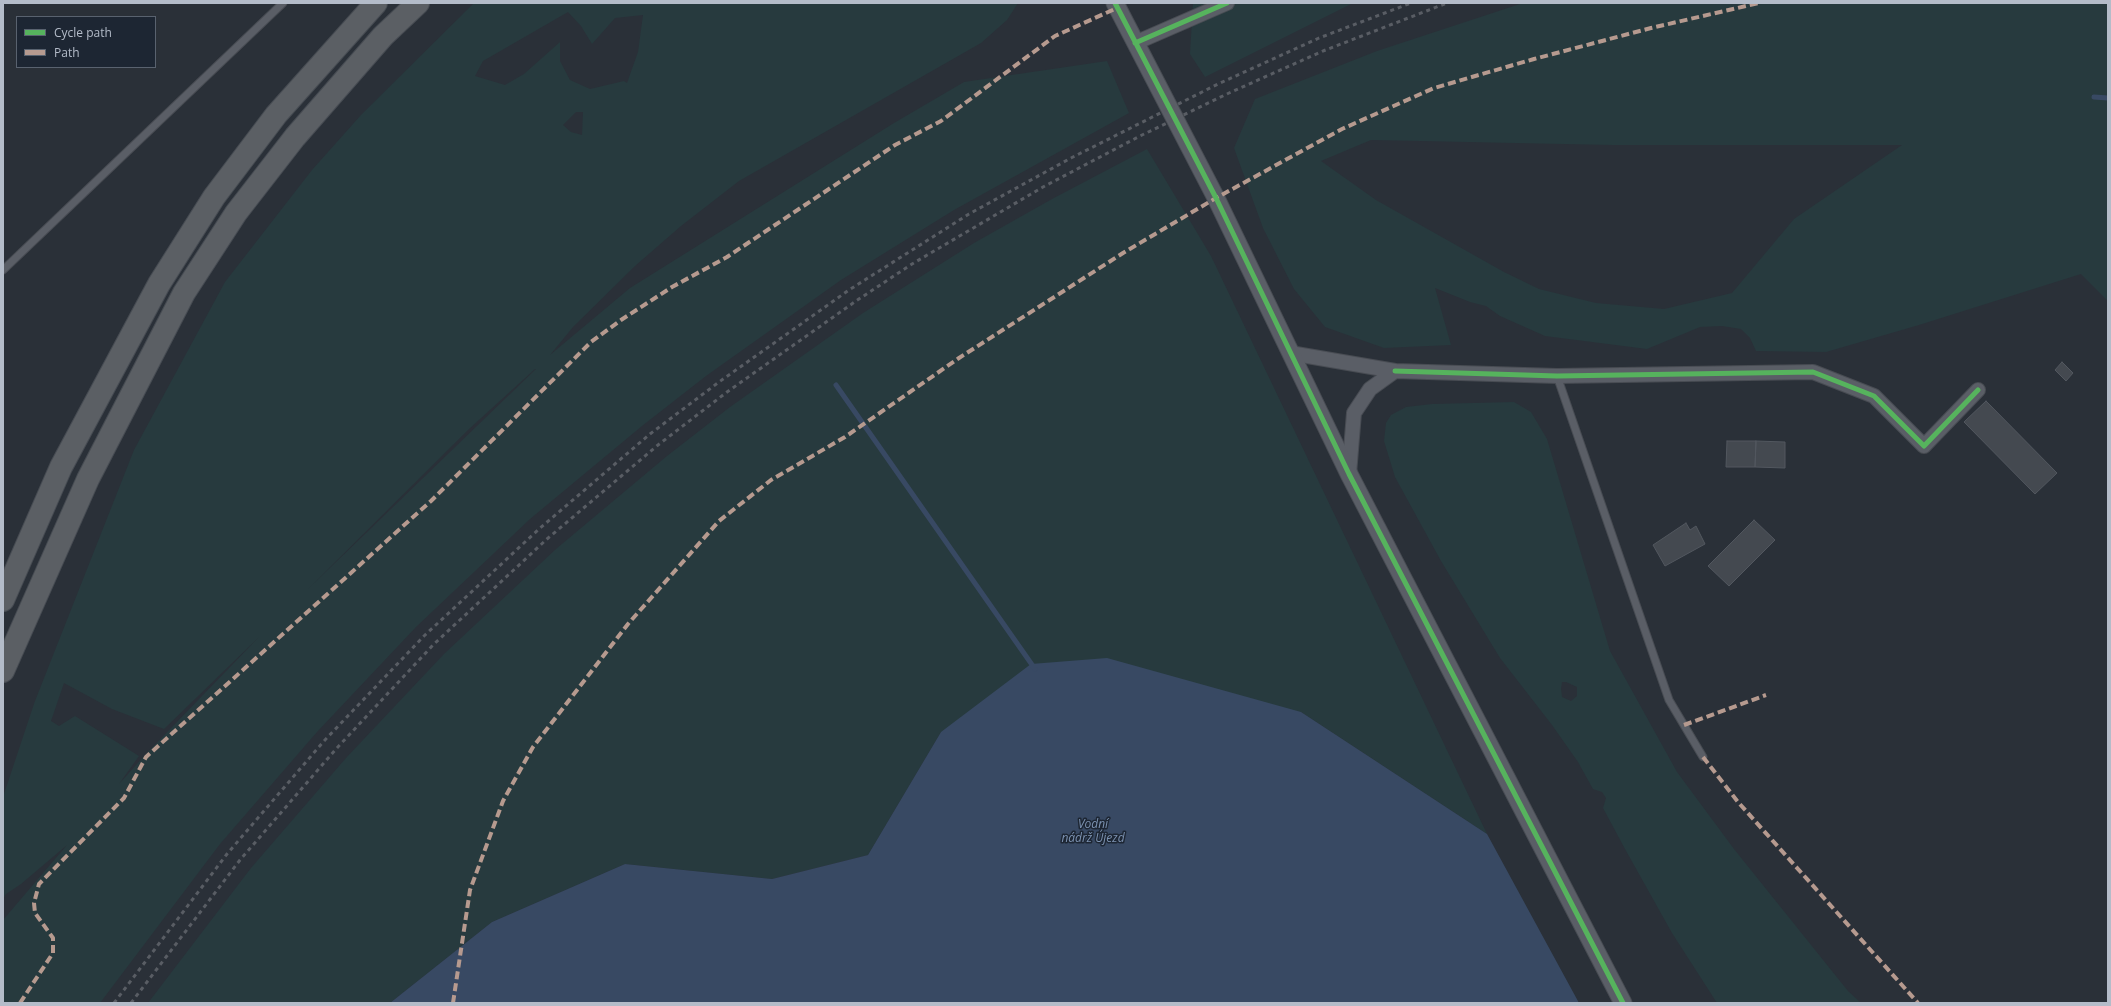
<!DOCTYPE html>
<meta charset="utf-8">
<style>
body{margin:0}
#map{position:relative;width:2111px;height:1006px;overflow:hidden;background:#2a3038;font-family:"Open Sans",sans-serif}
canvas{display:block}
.frame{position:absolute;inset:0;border:4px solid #b4bcc9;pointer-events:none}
.legend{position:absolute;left:16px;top:16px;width:140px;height:52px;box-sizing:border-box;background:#1d2633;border:1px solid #59626f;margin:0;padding:5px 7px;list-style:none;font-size:12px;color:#b4bcc9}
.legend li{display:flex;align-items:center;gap:8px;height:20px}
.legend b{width:20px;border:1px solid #59626f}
</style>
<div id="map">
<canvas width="2111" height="1006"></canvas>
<div class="frame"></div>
<ul class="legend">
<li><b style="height:5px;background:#56b35d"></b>Cycle path</li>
<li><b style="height:5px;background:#b69a8f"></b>Path</li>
</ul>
</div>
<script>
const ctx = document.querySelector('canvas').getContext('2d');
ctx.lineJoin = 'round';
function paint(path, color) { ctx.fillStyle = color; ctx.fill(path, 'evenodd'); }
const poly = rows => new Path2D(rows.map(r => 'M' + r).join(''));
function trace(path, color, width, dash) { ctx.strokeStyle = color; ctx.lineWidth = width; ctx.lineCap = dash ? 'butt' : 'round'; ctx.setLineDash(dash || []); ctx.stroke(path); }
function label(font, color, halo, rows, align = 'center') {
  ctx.font = font + ' "Open Sans",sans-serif'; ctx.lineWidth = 3; ctx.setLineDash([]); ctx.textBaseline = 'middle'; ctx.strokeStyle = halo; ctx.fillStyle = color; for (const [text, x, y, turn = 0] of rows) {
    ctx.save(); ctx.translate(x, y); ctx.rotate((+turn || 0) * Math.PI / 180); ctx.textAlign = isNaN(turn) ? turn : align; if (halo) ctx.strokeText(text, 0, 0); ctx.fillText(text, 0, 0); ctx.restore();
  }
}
paint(poly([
 [474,3,1018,3,1007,20,981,43,739,181,681,226,635,266,573,327,550,355,630,288,894,123,964,82,1107,61,1129,113,954,210,841,280,706,376,642,426,530,519,416,627,317,732,220,844,100,1003,3,1003,3,920,67,845,21,884,6,894,3,899,3,797,35,701,134,450,225,282,312,170,361,115],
 [568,12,581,26,592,44,615,18,643,15,638,52,627,83,624,81,590,89,570,80,560,61,560,42,524,74,505,85,475,76,483,61],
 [576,112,583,112,582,135,571,132,563,125],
 [535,369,536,369,307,590,469,429],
 [259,637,146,754,119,784,139,756,75,716,59,726,51,721,64,683,112,709,164,729],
 [1193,3,1353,3,1205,77,1190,54],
 [1523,3,2108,3,2108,301,2081,274,1919,325,1826,352,1756,351,1750,338,1741,329,1722,326,1700,327,1647,349,1545,336,1500,316,1486,306,1470,302,1435,288,1451,345,1384,348,1325,327,1294,289,1263,228,1234,148,1255,99,1377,51],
 [1371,140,1612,145,1902,145,1794,219,1732,293,1664,309,1596,303,1539,289,1504,272,1376,200,1321,161],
 [1147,149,1211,256,1487,834,1301,712,941,732,868,855,772,879,625,864,492,922,390,1003,148,1003,251,868,346,758,444,654,556,549,667,456,730,407,863,313,974,243,1052,199],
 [1514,402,1531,412,1547,439,1610,651,1677,772,1734,849,1848,991,1861,1003,1717,1003,1672,933,1625,849,1603,808,1606,798,1602,792,1593,789,1578,762,1552,725,1500,658,1441,561,1395,477,1384,441,1386,423,1391,415,1406,407,1432,404],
 [1562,682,1566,682,1577,687,1577,696,1571,701,1562,697,1561,689]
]), '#273a3e');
paint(poly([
 [1107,658,1301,712,1487,834,1579,1003,390,1003,492,922,625,864,772,879,868,855,941,732,1031,664]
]), '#384963');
trace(poly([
 [2094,97,2108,98],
 [836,385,1035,669]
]), '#384963', 5);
const building = poly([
 [2062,362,2073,373,2066,381,2055,370,2062,362],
 [1986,401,2057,473,2035,494,1964,422,1986,401],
 [1727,441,1756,441,1755,467,1726,467,1727,441],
 [1756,441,1785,442,1785,468,1755,467,1756,441],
 [1754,520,1775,540,1729,586,1708,566,1754,520],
 [1686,523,1690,530,1696,526,1705,544,1665,566,1653,545,1686,523]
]);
paint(building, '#444950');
trace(building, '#52575f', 1);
const service = poly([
 [3,270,283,3],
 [1557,376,1669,700,1703,757]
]);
const minor = poly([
 [1135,43,1227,3],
 [1290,353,1395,371,1370,389,1354,413,1349,474],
 [1395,371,1557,376,1813,372,1874,396,1924,446,1978,390]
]);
const tertiary = poly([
 [1115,3,1216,198,1349,474,1623,1003]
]);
const trunk = poly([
 [3,600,61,467,159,284,214,197,276,115,376,3],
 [3,671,88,479,184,293,236,213,295,137,383,36,418,3]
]);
trace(service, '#484c53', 9);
trace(minor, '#484c53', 16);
trace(tertiary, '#484c53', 19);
trace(trunk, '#474c53', 24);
trace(service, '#5a5e66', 7);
trace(minor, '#5a5e66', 14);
trace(tertiary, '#5a5e66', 17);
trace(trunk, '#5b5f64', 22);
trace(poly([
 [114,1003,227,854,324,741,424,636,539,529,650,434,719,382,849,290,969,214,1071,158,1218,84,1319,38,1411,3],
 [131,1003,240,860,336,749,434,644,547,539,658,445,727,392,856,301,912,264,1043,187,1140,136,1229,93,1323,51,1447,3]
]), '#595d64', 3, [4, 4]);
trace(poly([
 [1684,725,1766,695],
 [1703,757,1738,802,1918,1003],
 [20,1003,53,953,53,938,35,913,34,903,39,884,124,798,146,757,431,501,591,342,621,320,672,287,727,257,895,145,941,121,1055,36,1117,8],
 [453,1003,470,890,503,801,533,747,628,624,719,521,771,480,845,437,959,358,1123,253,1216,198,1342,129,1434,88,1534,59,1651,28,1759,3]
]), '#b69a8f', 4, [8, 4]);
trace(poly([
 [1115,3,1216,198,1349,474,1623,1003],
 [1135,43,1227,3],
 [1395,371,1557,376,1813,372,1874,396,1924,446,1978,390]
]), '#56b35d', 5);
label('italic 12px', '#7c92b1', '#1d2633', [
 ["Vodní",1093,825],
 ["nádrž Újezd",1093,839]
]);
</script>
